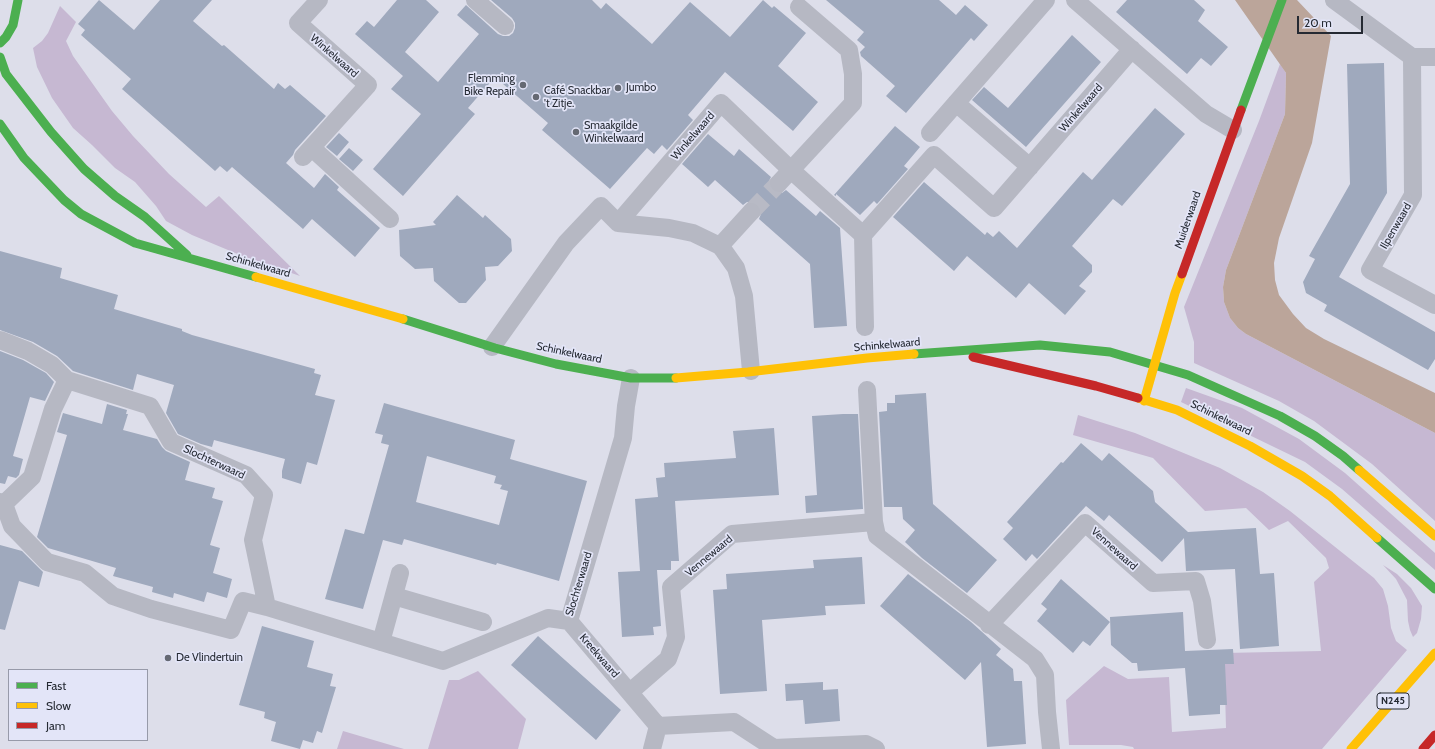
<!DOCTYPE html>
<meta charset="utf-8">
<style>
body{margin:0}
#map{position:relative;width:1435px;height:749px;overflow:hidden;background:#dddeea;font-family:Cabin,sans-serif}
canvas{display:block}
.legend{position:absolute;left:8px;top:669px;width:140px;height:72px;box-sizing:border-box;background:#e3e5f8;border:1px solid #979aa9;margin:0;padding:5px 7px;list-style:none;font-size:12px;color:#252a33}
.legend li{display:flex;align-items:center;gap:8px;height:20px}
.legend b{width:20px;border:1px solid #979aa9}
.scale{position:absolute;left:1297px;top:16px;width:66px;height:18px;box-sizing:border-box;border:2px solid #252a33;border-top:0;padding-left:5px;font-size:12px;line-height:14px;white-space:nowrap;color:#252a33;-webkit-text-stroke:3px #e3e5f8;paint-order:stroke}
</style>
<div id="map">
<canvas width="1435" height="749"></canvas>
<ul class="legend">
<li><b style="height:5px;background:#4caf50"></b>Fast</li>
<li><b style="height:5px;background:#ffc107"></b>Slow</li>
<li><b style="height:5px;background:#c62828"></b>Jam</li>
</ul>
<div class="scale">20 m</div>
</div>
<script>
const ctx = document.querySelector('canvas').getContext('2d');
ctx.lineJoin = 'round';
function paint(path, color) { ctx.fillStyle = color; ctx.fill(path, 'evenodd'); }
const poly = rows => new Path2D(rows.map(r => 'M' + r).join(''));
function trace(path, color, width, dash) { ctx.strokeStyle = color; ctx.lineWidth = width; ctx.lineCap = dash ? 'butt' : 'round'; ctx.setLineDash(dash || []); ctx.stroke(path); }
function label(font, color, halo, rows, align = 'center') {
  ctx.font = font + ' Cabin,sans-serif'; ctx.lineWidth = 3.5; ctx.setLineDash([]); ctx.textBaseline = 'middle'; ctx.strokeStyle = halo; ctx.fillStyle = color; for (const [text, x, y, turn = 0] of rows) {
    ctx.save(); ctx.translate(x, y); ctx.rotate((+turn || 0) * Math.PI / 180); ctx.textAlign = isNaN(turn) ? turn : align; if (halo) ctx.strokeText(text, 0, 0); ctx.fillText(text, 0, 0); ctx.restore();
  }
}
paint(poly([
 [60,6,76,22,66,41,73,56,112,111,133,136,169,174,206,207,219,196,300,276,240,255,192,235,166,221,156,206,135,182,115,168,92,145,73,128,52,98,37,67,33,48,42,41,48,33],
 [1280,64,1286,73,1285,114,1226,270,1223,287,1224,302,1230,318,1238,328,1246,334,1435,433,1435,521,1372,464,1314,421,1279,401,1194,363,1194,342,1184,307,1259,121],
 [1186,388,1242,408,1299,439,1345,473,1435,553,1435,570,1342,489,1305,462,1181,402],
 [1078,415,1135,433,1220,468,1263,492,1290,511,1374,578,1383,589,1388,606,1391,628,1396,641,1407,650,1322,749,1134,749,1133,747,1121,745,1069,745,1066,700,1104,666,1128,679,1169,677,1172,732,1226,728,1224,653,1321,651,1314,582,1329,568,1326,558,1288,521,1269,530,1246,508,1205,511,1153,458,1073,435],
 [1383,565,1397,574,1411,588,1422,606,1421,619,1417,633,1413,637,1410,630,1408,621,1407,600,1396,579],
 [478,671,526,719,518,749,428,749,449,680,459,680],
 [343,731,404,749,337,749]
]), '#c6b8d2');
paint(poly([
 [1235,0,1297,0,1331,36,1312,143,1279,238,1274,263,1275,280,1279,295,1293,314,1306,328,1324,339,1435,393,1435,433,1246,334,1238,328,1230,318,1224,302,1223,287,1226,270,1285,114,1286,73]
]), '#bba59a');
paint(poly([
 [99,0,134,30,160,0,212,0,193,21,222,46,224,45,274,89,278,83,285,89,290,85,326,116,295,150,293,155,286,163,314,188,325,174,339,187,337,190,380,228,355,257,312,219,303,229,232,167,227,172,220,166,215,171,122,89,131,79,81,35,85,30,78,24],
 [397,0,426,0,439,12,405,52,438,82,479,34,457,15,466,5,498,34,503,36,509,36,513,33,515,28,515,23,512,18,491,0,592,0,601,9,606,3,652,44,690,2,730,37,763,0,772,8,774,6,806,33,778,66,818,102,793,131,725,72,688,115,693,120,667,150,662,145,654,154,647,148,610,189,542,130,548,123,495,77,468,108,475,114,403,196,373,169,421,114,391,89,403,76,355,34,367,21,374,27],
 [826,0,939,0,956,15,965,5,988,25,974,41,971,38,906,113,886,96,895,86,861,56,860,52,865,47,857,40,864,32],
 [1127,0,1194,0,1205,10,1198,21,1228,47,1211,66,1201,58,1187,74,1116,12],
 [1072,35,1101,62,1026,147,972,100,984,87,1008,108],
 [1384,63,1387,193,1339,277,1435,332,1435,359,1428,370,1324,311,1327,305,1306,293,1303,282,1315,259,1309,256,1350,184,1347,64],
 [1155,108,1185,134,1122,206,1113,199,1072,246,1092,265,1092,272,1079,286,1086,291,1065,315,1029,283,1016,298,967,256,954,271,893,217,924,182,985,235,987,232,993,237,999,231,1017,248,1083,172,1092,180],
 [895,126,920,147,904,166,908,169,877,204,874,201,860,215,836,194,836,196,834,195],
 [339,133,349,142,337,156,326,147],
 [708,134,734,156,739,149,771,177,769,181,769,186,772,191,777,193,782,193,786,190,816,216,820,211,840,228,847,326,814,328,810,264,759,219,761,214,761,209,758,205,753,202,747,202,743,205,715,180,708,187,682,164],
 [349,148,363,160,353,171,339,159],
 [457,195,483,218,485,215,511,239,512,251,498,266,485,267,486,280,466,303,459,303,434,281,433,268,415,269,400,256,399,230,436,225,433,222],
 [0,251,62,268,60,278,118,295,114,309,182,329,182,331,192,335,315,369,314,373,321,375,315,395,335,400,317,465,307,462,301,484,282,478,282,471,285,459,214,440,212,447,201,444,178,434,166,413,174,385,137,374,133,390,73,371,57,356,33,342,0,330],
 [0,351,23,360,46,373,54,382,45,401,30,397,13,456,23,459,19,475,16,478,8,476,5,484,0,483],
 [926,393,933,504,997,560,967,593,922,558,905,542,915,530,903,519,902,507,884,507,879,412,887,411,887,403,895,403,895,395],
 [384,403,515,440,510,459,587,481,559,581,497,563,496,565,404,539,402,545,383,540,363,609,325,599,345,529,364,534,389,445,381,443,383,435,375,433],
 [427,456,496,476,494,483,502,485,500,489,508,491,499,525,416,502],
 [107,404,127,410,126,414,128,414,123,430,157,439,162,447,166,451,190,462,185,480,215,488,212,498,223,501,210,545,220,548,213,573,232,579,227,598,207,592,204,602,174,593,173,598,152,592,153,587,113,576,116,568,48,548,37,537,67,435,57,432,63,413,102,424],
 [843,414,858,414,863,509,806,513,805,496,817,495,812,416],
 [774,428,779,495,675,501,679,561,671,561,671,570,657,570,661,626,653,627,654,635,622,637,618,572,640,571,635,499,658,497,656,478,665,477,664,463,736,458,733,431],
 [1081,443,1102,461,1109,453,1153,491,1155,502,1188,532,1256,528,1260,574,1274,573,1279,646,1240,649,1235,569,1186,571,1184,538,1162,562,1109,515,1104,521,1086,506,1037,559,1032,554,1026,561,1003,539,1013,528,1007,522,1061,462,1063,463],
 [0,545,22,551,43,572,39,587,19,581,5,630,0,629],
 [862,557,865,604,825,606,826,615,762,620,767,691,720,694,713,590,727,589,726,574,814,568,813,560],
 [908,574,971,622,1001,649,996,655,1013,669,1014,681,1022,681,1026,744,987,747,981,662,965,680,880,606],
 [1061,579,1110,622,1090,646,1083,641,1073,653,1037,621,1047,609,1041,604],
 [1183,612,1185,651,1233,649,1234,664,1225,664,1227,705,1220,705,1220,714,1189,716,1185,668,1138,671,1137,663,1132,663,1111,645,1110,617],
 [262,626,314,641,307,667,333,674,330,686,336,687,322,733,317,731,313,743,303,740,300,749,271,741,276,722,264,718,265,712,239,705],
 [538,636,621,710,596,740,511,665],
 [823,682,823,690,838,689,840,721,805,724,803,700,786,701,785,684]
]), '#9fa9bd');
trace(poly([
 [751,212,779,183]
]), '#b8bac5', 18, [18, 9]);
trace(poly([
 [475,0,505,26],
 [1075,0,1206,114,1233,130],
 [1334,0,1412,57,1435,57],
 [1412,57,1413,195,1370,270,1435,305],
 [956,103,1030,167],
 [930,133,1046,0],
 [312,148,390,219],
 [303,157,368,85,298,23,319,0],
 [779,183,853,103,853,74,849,50,799,7],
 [618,223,721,103,791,170,863,235],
 [720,246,751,212],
 [865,327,863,235,934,155,994,208,1132,49],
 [0,340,28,351,52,365,67,380,150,406,171,442,246,475,264,495,253,540,267,607],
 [492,347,566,243,601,206,618,223,669,228,693,233,720,246,724,251,736,268,744,296,751,371],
 [867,390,874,522,877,536,1035,659,1045,675,1047,712,1051,749],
 [0,502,4,504,12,526,47,562,85,573,113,596,151,609,231,630,243,601,267,607,443,661,548,618,569,621],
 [4,504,32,477,53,409,67,380],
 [394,596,483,622],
 [569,621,623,438,626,406,631,378],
 [569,621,658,726],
 [989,625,1085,523,1153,583,1196,581,1202,601,1207,640],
 [381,642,400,573],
 [630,692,668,659,676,637,671,587,732,534,874,522],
 [658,726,734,722,774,748,866,744,876,749],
 [652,749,658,726]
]), '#b6b8c3', 18);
trace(poly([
 [0,43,6,37,13,25,18,0],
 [0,57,6,74,51,132,84,169,115,196,145,217,187,255],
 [1241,110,1282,0],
 [0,124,24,158,64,200,81,214,135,243,256,277],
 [403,319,495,348,556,364,631,378,676,378],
 [914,354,1040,345,1110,352,1188,375,1280,416,1315,436,1343,456,1359,470],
 [1377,538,1435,589]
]), '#4caf50', 9);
trace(poly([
 [256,277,403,319],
 [676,378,748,372,867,358,914,354],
 [1138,398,1177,410,1250,446,1302,476,1330,496,1377,538],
 [1144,401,1175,293,1182,274],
 [1359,470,1435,536],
 [1351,749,1435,653]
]), '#ffc107', 9);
trace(poly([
 [1182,274,1241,110],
 [973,357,1096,386,1138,398],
 [1423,749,1435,735]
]), '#c62828', 9);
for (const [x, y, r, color] of [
 [523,85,4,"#656973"],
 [618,88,4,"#656973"],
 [536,97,4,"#656973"],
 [576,132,4,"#656973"],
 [168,658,4,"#656973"]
]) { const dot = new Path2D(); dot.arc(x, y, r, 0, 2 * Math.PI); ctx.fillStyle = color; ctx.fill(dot); trace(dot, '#e3e5f8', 1.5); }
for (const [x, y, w] of [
 [1393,701,32]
]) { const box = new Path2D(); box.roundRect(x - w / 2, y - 8, w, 16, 3); ctx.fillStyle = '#e3e5f8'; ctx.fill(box); trace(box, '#252a33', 1); }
label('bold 10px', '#252a33', null, [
 ["N245",1393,701]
]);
label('11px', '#252a33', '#e3e5f8', [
 ["Winkelwaard",334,56,41],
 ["Winkelwaard",1081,108,-49],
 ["Winkelwaard",693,136,-49],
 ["Muiderwaard",1188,220,-71],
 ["Ilpenwaard",1396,226,-60],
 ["Schinkelwaard",258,265,16],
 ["Schinkelwaard",887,345,-5],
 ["Schinkelwaard",569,353,12],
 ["Schinkelwaard",1221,418,26],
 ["Slochterwaard",214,462,25],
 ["Vennewaard",1114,549,42],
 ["Vennewaard",709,556,-40],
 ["Slochterwaard",579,584,-73],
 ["Kreekwaard",599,656,49]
]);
label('11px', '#252a33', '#e3e5f8', [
 ["Flemming",515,79,"right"],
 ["Bike Repair",515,92,"right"],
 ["Jumbo",626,88],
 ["Café Snackbar",544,91],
 ["'t Zitje.",544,104],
 ["Smaakgilde",584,126],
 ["Winkelwaard",584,139],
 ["De Vlindertuin",176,658]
], 'left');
</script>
